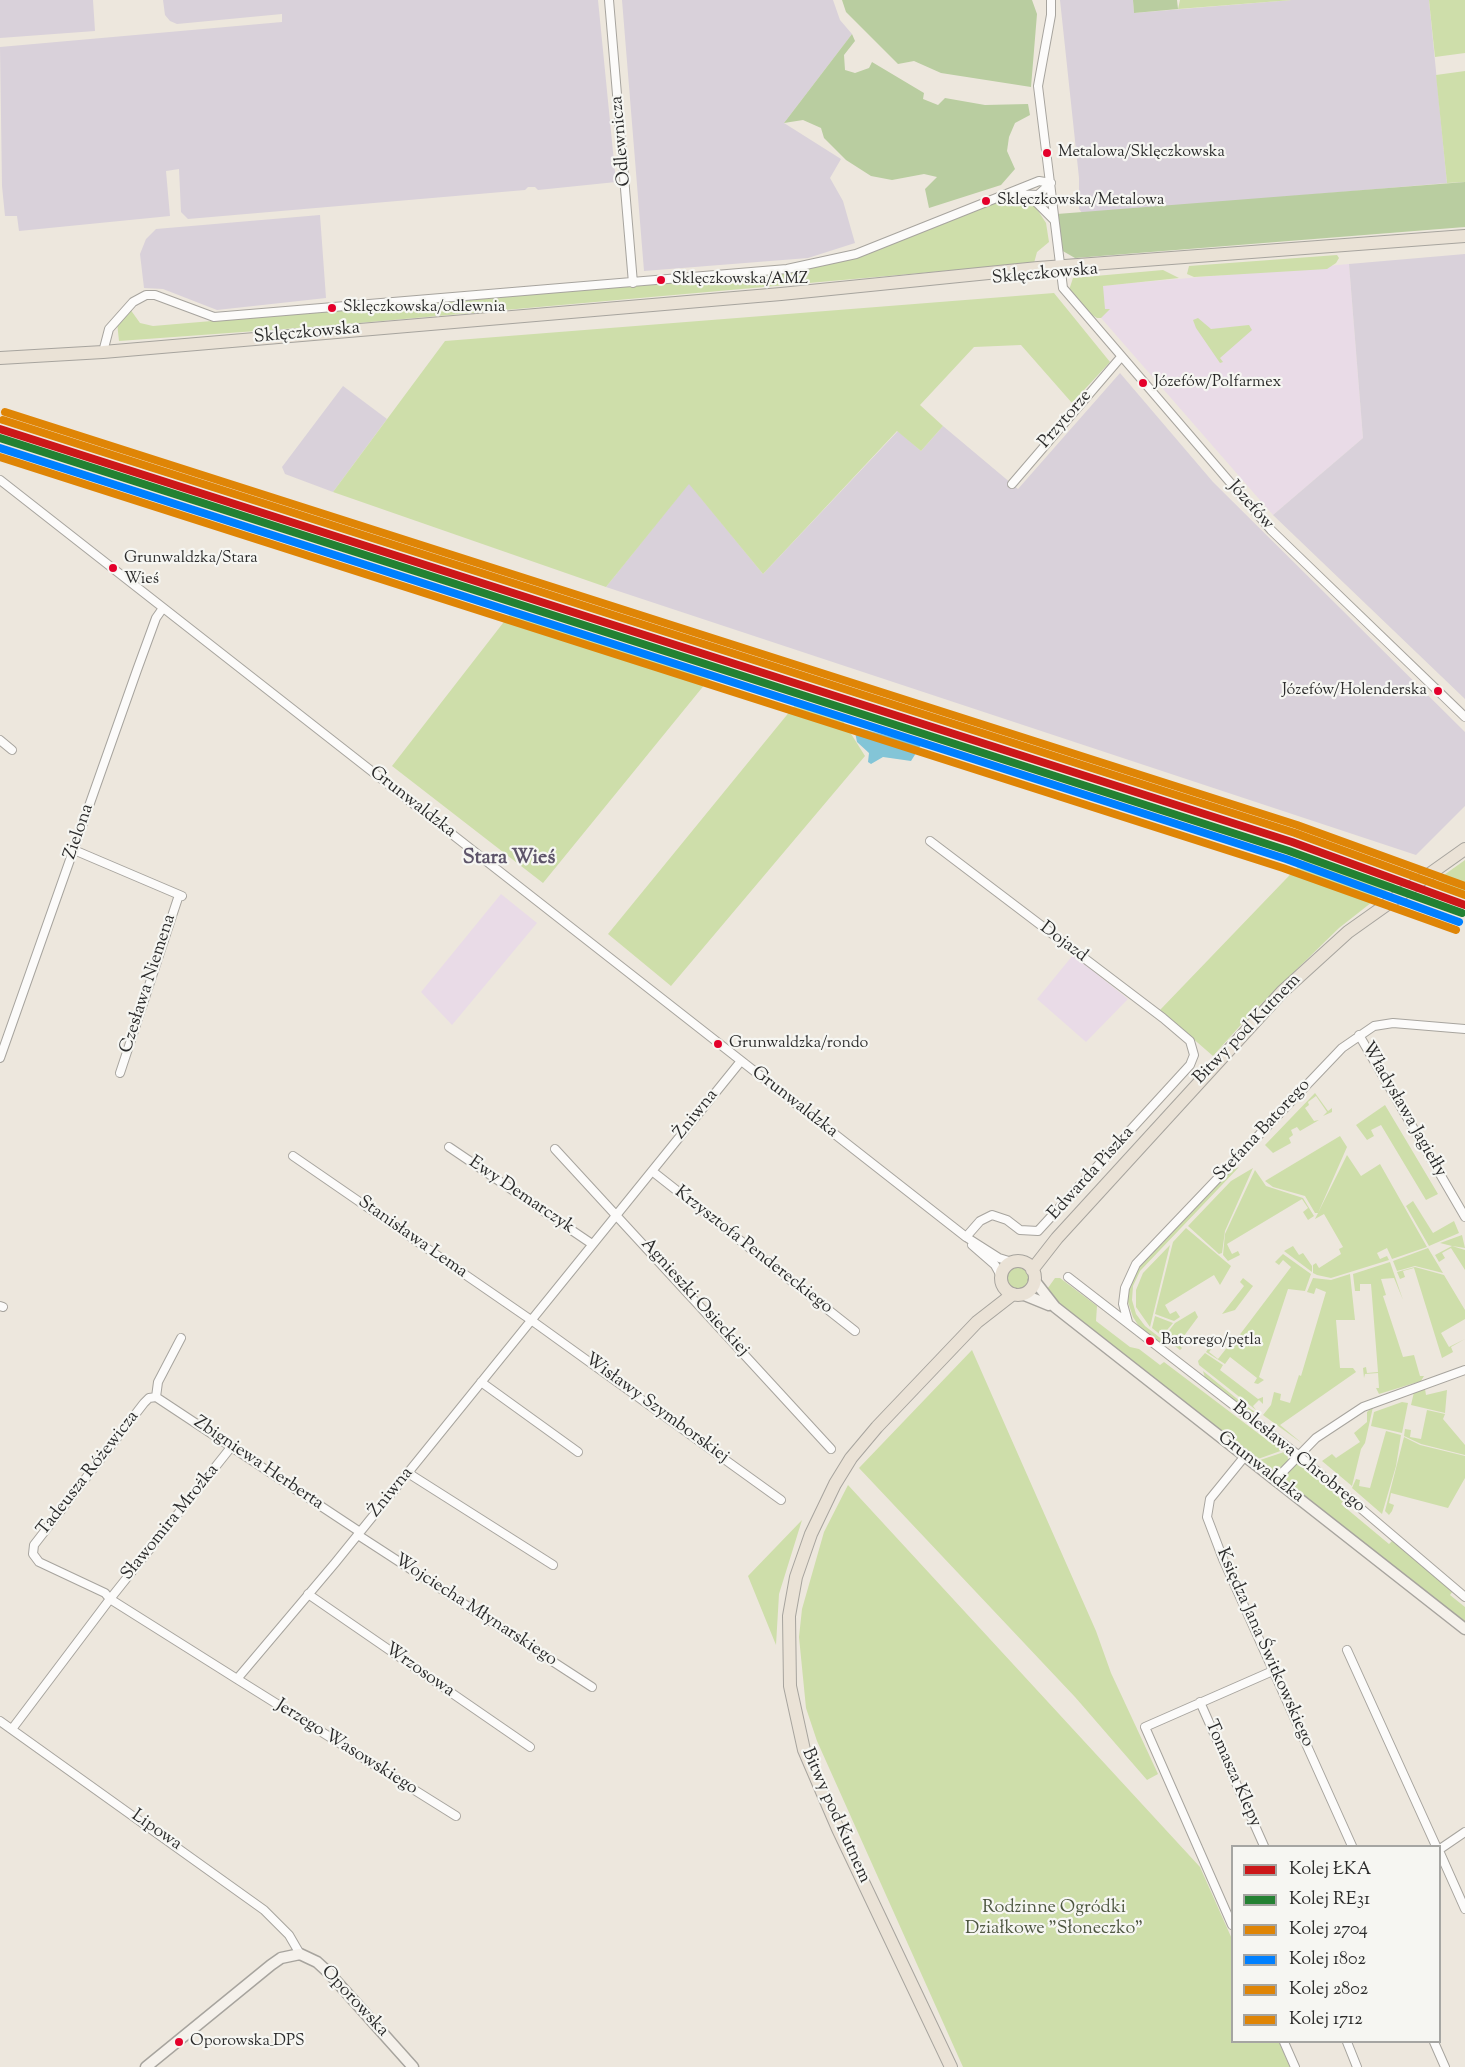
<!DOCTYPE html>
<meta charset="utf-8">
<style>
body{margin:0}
#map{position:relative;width:1465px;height:2067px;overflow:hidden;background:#ede7dd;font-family:"Sorts Mill Goudy",serif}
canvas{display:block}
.legend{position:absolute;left:1231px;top:1845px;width:210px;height:198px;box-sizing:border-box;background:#f6f6f2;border:2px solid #a5a5a2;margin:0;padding:8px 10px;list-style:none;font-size:18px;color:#2b2b2b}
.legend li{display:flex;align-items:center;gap:12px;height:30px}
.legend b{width:30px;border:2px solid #a5a5a2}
</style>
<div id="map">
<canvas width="1465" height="2067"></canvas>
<ul class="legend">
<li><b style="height:8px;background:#cc1719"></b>Kolej ŁKA</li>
<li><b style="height:8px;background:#238132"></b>Kolej RE31</li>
<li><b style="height:8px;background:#df8506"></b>Kolej 2704</li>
<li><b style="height:8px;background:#0080ff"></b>Kolej 1802</li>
<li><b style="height:8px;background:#df8506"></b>Kolej 2802</li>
<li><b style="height:8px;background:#df8506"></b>Kolej 1712</li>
</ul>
</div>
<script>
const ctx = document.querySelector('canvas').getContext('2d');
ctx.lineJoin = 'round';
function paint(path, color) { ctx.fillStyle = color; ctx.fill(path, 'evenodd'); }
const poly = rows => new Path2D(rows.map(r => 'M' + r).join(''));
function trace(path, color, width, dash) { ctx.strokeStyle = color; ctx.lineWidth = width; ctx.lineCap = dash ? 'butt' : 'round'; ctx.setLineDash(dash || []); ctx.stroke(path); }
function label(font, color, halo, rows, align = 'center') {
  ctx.font = font + ' "Sorts Mill Goudy",serif'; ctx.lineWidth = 4.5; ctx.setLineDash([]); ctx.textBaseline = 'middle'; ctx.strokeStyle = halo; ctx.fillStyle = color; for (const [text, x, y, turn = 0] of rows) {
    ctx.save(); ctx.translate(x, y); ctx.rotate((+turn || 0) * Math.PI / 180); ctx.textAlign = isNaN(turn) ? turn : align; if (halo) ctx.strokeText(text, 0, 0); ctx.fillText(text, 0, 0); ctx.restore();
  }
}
paint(poly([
 [1349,264,1363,438,1273,515,1075,288],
 [501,894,537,923,452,1025,421,992],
 [1073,955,1128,999,1086,1042,1037,999]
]), '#e9dbe7');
paint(poly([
 [0,0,93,0,95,31,0,38],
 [163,0,598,0,616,182,538,190,535,187,528,187,525,190,188,219,181,212,179,169,166,171,170,216,19,231,17,216,5,216,2,186,0,47,282,22,282,14,177,24,170,21,165,15],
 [622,0,833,0,840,20,852,34,784,123,841,159,830,178,843,201,855,243,808,258,644,271],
 [1060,0,1133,0,1134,13,1292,0,1429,0,1447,183,1083,214,1079,209,1079,178],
 [320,215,326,298,217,310,163,289,144,288,140,254,146,239,156,229],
 [1465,254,1465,699,1273,515,1363,438,1349,264],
 [1120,373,1213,482,1465,732,1465,806,1416,855,606,587,689,483,763,574,898,431,921,451,943,426,1018,489],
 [343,386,387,419,333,492,285,474,282,467]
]), '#d9d1da');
paint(poly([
 [1180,0,1292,0,1178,9],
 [1429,0,1465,0,1465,53,1435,57],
 [1465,71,1465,182,1447,183,1436,75],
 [1017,198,1035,206,1046,223,1049,242,1037,252,1034,263,325,326,119,341,117,322,130,309,140,323,153,326,788,272,866,254,1000,201],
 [1337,255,1339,258,1336,263,1327,269,1194,277,1187,274,1189,266],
 [1163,270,1179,278,1103,286,1105,309,1110,309,1101,318,1097,318,1089,313,1069,290,1073,278],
 [1054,293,1110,362,1072,403,1021,345,974,347,920,405,943,426,921,451,897,431,763,574,689,484,606,587,333,492,445,341],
 [1198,318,1211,329,1249,325,1252,330,1220,358,1223,362,1220,363,1196,328,1193,320],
 [510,614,710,678,543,883,392,766],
 [795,705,843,721,865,756,671,986,608,934],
 [1309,855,1395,884,1339,928,1247,1018,1213,1056,1160,1010],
 [1465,860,1465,892,1437,880],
 [1315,1093,1328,1111,1332,1108,1332,1112,1323,1116,1327,1112,1316,1096,1308,1102,1309,1105,1305,1108,1314,1121,1319,1120,1300,1131,1297,1127,1291,1130,1293,1135,1289,1138,1291,1143,1273,1153,1265,1145],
 [1385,1105,1438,1194,1426,1200,1381,1125,1371,1130,1374,1136,1367,1140,1356,1125],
 [1340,1136,1347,1147,1318,1213,1315,1213,1305,1196,1273,1187,1265,1181],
 [1347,1155,1361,1176,1380,1164,1427,1247,1392,1259,1387,1248,1377,1253,1380,1259,1387,1256,1389,1260,1331,1278,1317,1275,1313,1273,1313,1265,1316,1263,1319,1268,1341,1254,1339,1249,1343,1247,1324,1214,1315,1219],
 [1239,1167,1140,1271,1133,1286,1132,1300,1136,1314,1145,1326,1168,1344,1165,1348,1140,1328,1133,1317,1127,1299,1129,1285,1138,1267,1229,1172],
 [1253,1168,1225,1231,1222,1253,1219,1254,1188,1226,1231,1181],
 [1255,1170,1266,1186,1303,1198,1314,1216,1308,1220,1303,1212,1308,1208,1302,1199,1227,1244,1232,1254,1238,1251,1240,1255,1228,1261,1223,1255,1225,1234],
 [1413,1201,1433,1233,1454,1221,1459,1233,1429,1246,1406,1206],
 [1186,1228,1231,1266,1220,1285,1214,1275,1165,1305,1170,1314,1176,1311,1180,1317,1174,1321,1155,1314,1173,1242],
 [1462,1235,1465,1248,1452,1246,1465,1250,1465,1270,1451,1248,1442,1253,1445,1258,1439,1262,1435,1255,1452,1246,1440,1243],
 [1170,1245,1150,1327,1136,1307,1136,1290,1143,1273],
 [1293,1246,1299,1255,1303,1253,1312,1266,1312,1272,1284,1251],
 [1428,1248,1443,1273,1415,1266,1397,1271,1393,1261],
 [1283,1254,1311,1274,1305,1291,1288,1289,1259,1377,1264,1380,1258,1384,1254,1383,1257,1378,1230,1357,1225,1364,1206,1352,1210,1346,1213,1347,1209,1352,1218,1359,1236,1336,1238,1337,1291,1267,1283,1260,1279,1265,1275,1262],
 [1390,1262,1403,1300,1394,1278,1381,1279,1386,1295,1383,1296,1403,1357,1414,1355,1420,1376,1424,1376,1421,1381,1379,1394,1376,1388,1379,1388,1378,1373,1365,1374,1364,1378,1363,1368,1366,1367,1367,1373,1378,1372,1371,1284,1360,1284,1360,1291,1355,1291,1353,1274],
 '1006 1278a12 12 0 1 1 24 0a12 12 0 1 1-24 0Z',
 [1415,1267,1444,1275,1465,1310,1465,1319,1441,1333,1449,1347,1465,1339,1451,1347,1453,1352,1442,1358,1414,1268,1403,1271,1405,1277,1400,1279,1397,1272],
 [1350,1274,1355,1320,1336,1320,1340,1368,1353,1368,1356,1372,1280,1425,1303,1444,1263,1415,1271,1405,1274,1392,1281,1394,1280,1400,1290,1403,1299,1375,1301,1376,1326,1292,1316,1288,1314,1294,1307,1292,1313,1278,1331,1280],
 [1055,1278,1060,1278,1097,1306,1096,1321,1130,1347,1139,1349,1160,1365,1164,1362,1271,1443,1277,1442,1286,1449,1258,1459,1194,1413,1045,1292],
 [1243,1278,1253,1286,1235,1310,1222,1314,1244,1286,1240,1282],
 [1195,1311,1198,1317,1178,1344,1182,1348,1180,1350,1164,1337,1175,1323],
 [1155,1316,1173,1323,1162,1336,1152,1328],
 [972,1350,1096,1631,1111,1673,1158,1774,1147,1780,1075,1697,859,1468],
 [1205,1353,1223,1365,1220,1370,1258,1399,1263,1397,1263,1404,1259,1400,1253,1406,1256,1410,1199,1365,1198,1361],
 [1203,1371,1241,1402,1255,1412,1250,1412,1205,1378],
 [1425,1389,1426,1395,1447,1390,1445,1413,1411,1405,1414,1392],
 [1402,1402,1408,1403,1402,1433,1371,1426,1374,1412],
 [1373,1407,1365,1443,1361,1449,1352,1486,1322,1461,1332,1454,1336,1458,1360,1442,1354,1433,1367,1422,1367,1412],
 [1427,1410,1445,1414,1443,1419,1465,1445,1465,1455,1421,1444,1404,1436,1405,1429,1411,1430,1410,1437,1421,1439],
 [1386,1431,1401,1435,1396,1466,1382,1514,1352,1488,1356,1479,1360,1480,1359,1486,1370,1488],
 [1404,1437,1420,1445,1465,1456,1465,1478,1448,1508,1391,1493,1389,1503,1394,1505,1392,1511,1389,1515,1385,1511],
 [1287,1451,1288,1460,1282,1469,1274,1470,1260,1460],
 [1300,1463,1344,1500,1341,1504,1389,1544,1392,1541,1453,1591,1450,1595,1465,1607,1465,1624,1286,1481,1287,1474,1294,1464],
 [848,1485,1200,1867,1232,1939,1232,2042,1279,2042,1290,2067,963,2067,817,1741,806,1708,799,1637,802,1609,824,1532],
 [802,1520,779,1594,776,1645,748,1576]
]), '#cedeaa');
paint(poly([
 [842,0,1032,0,1037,14,1031,87,941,73,914,61,898,64,846,12],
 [1133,0,1177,0,1178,9,1134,13],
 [852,34,855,41,844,55,845,70,855,73,869,68,872,62,924,93,923,99,938,105,945,98,985,105,1028,104,1030,115,1015,123,1009,137,1007,151,1015,169,1001,185,929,208,925,189,937,177,924,174,892,180,871,176,846,160,824,138,821,128,803,120,784,123],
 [1465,182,1465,227,1075,258,1061,250,1057,214]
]), '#b9cda0');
paint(poly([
 [859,728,889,736,923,742,911,761,883,757,871,764,868,762,869,753,857,742,855,732]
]), '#83c5d7');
const street = poly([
 [609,0,633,283],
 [1051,0,1051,15,1038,86,1063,288,1271,530,1465,717],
 [1012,194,1038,195,1051,183],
 [1030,196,1054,220],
 [103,352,109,329,133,302,146,295,155,295,214,317,787,269,856,254,1039,181,1051,183],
 [0,480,966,1237,999,1258,1012,1262],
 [1012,484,1121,357],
 [0,740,12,750],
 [930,841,1163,1018,1190,1041,1194,1055,1190,1065,1038,1231,1020,1230,1007,1220,992,1215,980,1221,966,1237],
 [74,850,182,896],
 [1359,1035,1465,1217],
 [0,1058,137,670,156,618,163,608],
 [120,1073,179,895],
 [449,1147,592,1244],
 [555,1149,831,1449],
 [293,1156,531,1320,781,1500],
 [652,1171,855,1331],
 [972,1245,995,1265,1001,1276],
 [1068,1277,1298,1455,1465,1597],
 [0,1306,3,1307],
 [1128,1322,1123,1304,1125,1288,1136,1264,1342,1048,1374,1026,1393,1023,1465,1029],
 [481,1382,578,1452],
 [156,1397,149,1398,144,1403,34,1545,33,1554,39,1562,105,1593,110,1599,232,1446],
 [156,1397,360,1532],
 [156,1397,158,1382,181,1338],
 [1245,1456,1210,1499,1207,1517,1223,1559,1352,1846],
 [408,1473,553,1565],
 [1275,1480,1316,1438,1363,1407,1465,1370],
 [358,1535,592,1687],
 [308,1594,530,1747],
 [1347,1650,1436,1846],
 [237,1679,456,1816],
 [1200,1702,1264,1846],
 [0,1721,264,1910,289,1935,300,1954],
 [12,1729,110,1599,237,1679,335,1563,741,1061],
 [1440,1849,1465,1832],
 [1440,1853,1465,1909],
 [1232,1925,1145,1727,1275,1670],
 [1284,2042,1295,2067],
 [1347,2042,1357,2067],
 [1434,2042,1445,2067]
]);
const secondary = poly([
 [1034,1280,1055,1307,1465,1629],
 [1022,1294,1049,1305],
 [146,2067,271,1965,281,1958,300,1954,317,1962,329,1973,413,2067]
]);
const primary = poly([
 [0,358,103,352,781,294,1038,268,1465,236],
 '1001 1278a17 17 0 1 1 34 0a17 17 0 1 1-34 0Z',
 [1032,1270,1057,1238,1282,992,1348,932,1465,849],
 [951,2067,838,1829,804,1750,790,1686,789,1616,796,1577,811,1534,835,1484,851,1458,877,1427,977,1322,1013,1294]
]);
trace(street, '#a7a49e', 10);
trace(secondary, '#a7a49e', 13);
trace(primary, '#a7a49e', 14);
trace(street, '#fcfbfa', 8);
trace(secondary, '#f5f1eb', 10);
trace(primary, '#eae2d6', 12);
trace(poly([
 [0,429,1292,842,1465,905]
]), '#cc1719', 8);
trace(poly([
 [0,438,1289,851,1462,913]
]), '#238132', 8);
trace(poly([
 [3,420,1295,833,1465,895]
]), '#df8506', 8);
trace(poly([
 [0,448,1286,859,1459,922]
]), '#0080ff', 8);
trace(poly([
 [5,412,1297,825,1465,886]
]), '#df8506', 8);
trace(poly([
 [0,457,1283,868,1456,930]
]), '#df8506', 8);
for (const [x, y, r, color] of [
 [1047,153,5,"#e4002b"],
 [986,201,5,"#e4002b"],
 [661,280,5,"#e4002b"],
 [332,308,5,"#e4002b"],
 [1143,383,5,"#e4002b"],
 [113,568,5,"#e4002b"],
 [1438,691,5,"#e4002b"],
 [718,1044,5,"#e4002b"],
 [1150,1341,5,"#e4002b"],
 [179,2042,5,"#e4002b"]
]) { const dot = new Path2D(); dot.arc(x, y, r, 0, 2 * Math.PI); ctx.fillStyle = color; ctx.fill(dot); trace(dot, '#f6f6f2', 2); }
label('16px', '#2b2b2b', '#f6f6f2', [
 ["Metalowa/Sklęczkowska",1058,153],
 ["Sklęczkowska/Metalowa",997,201],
 ["Sklęczkowska/AMZ",672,280],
 ["Sklęczkowska/odlewnia",343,308],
 ["Józefów/Polfarmex",1154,383],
 ["Grunwaldzka/Stara",124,559],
 ["Wieś",124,580],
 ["Józefów/Holenderska",1427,691,"right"],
 ["Grunwaldzka/rondo",729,1044],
 ["Batorego/pętla",1161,1341],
 ["Oporowska_DPS",190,2042]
], 'left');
label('18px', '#2b2b2b', '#f6f6f2', [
 ["Odlewnicza",622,141,-95],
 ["Sklęczkowska",1045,275,-5],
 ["Sklęczkowska",307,334,-5],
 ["Przytorze",1066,420,-49],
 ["Józefów",1250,506,48],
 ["Grunwaldzka",412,803,38],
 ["Zielona",80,832,-71],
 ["Dojazd",1063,943,37],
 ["Czesława Niemena",149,984,-72],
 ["Bitwy pod Kutnem",1248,1030,-46],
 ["Grunwaldzka",794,1103,38],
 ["Władysława Jagiełły",1403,1110,60],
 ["Żniwna",697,1115,-51],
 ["Stefana Batorego",1263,1131,-47],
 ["Edwarda Piszka",1092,1174,-48],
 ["Ewy Demarczyk",521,1196,34],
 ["Stanisława Lema",412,1238,35],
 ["Krzysztofa Pendereckiego",753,1251,38],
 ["Agnieszki Osieckiej",694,1298,48],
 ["Wisławy Szymborskiej",656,1409,36],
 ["Bolesława Chrobrego",1298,1458,39],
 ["Zbigniewa Herberta",258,1464,34],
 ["Grunwaldzka",1260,1468,38],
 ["Tadeusza Różewicza",89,1474,-52],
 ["Żniwna",392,1493,-51],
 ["Sławomira Mrożka",171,1523,-51],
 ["Wojciecha Młynarskiego",475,1611,33],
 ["Księdza Jana Świtkowskiego",1264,1648,66],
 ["Wrzosowa",419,1671,35],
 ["Jerzego Wasowskiego",346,1748,32],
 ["Tomasza Klepy",1232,1774,66],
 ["Bitwy pod Kutnem",835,1816,66],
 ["Lipowa",156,1831,35],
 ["Oporowska",354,2002,47]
]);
label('18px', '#4d5640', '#f6f6f2', [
 ["Rodzinne Ogródki",1054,1909],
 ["Działkowe \"Słoneczko\"",1054,1930]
]);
label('bold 20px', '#5e556a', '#f6f6f2', [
 ["Stara Wieś",509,860]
]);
</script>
